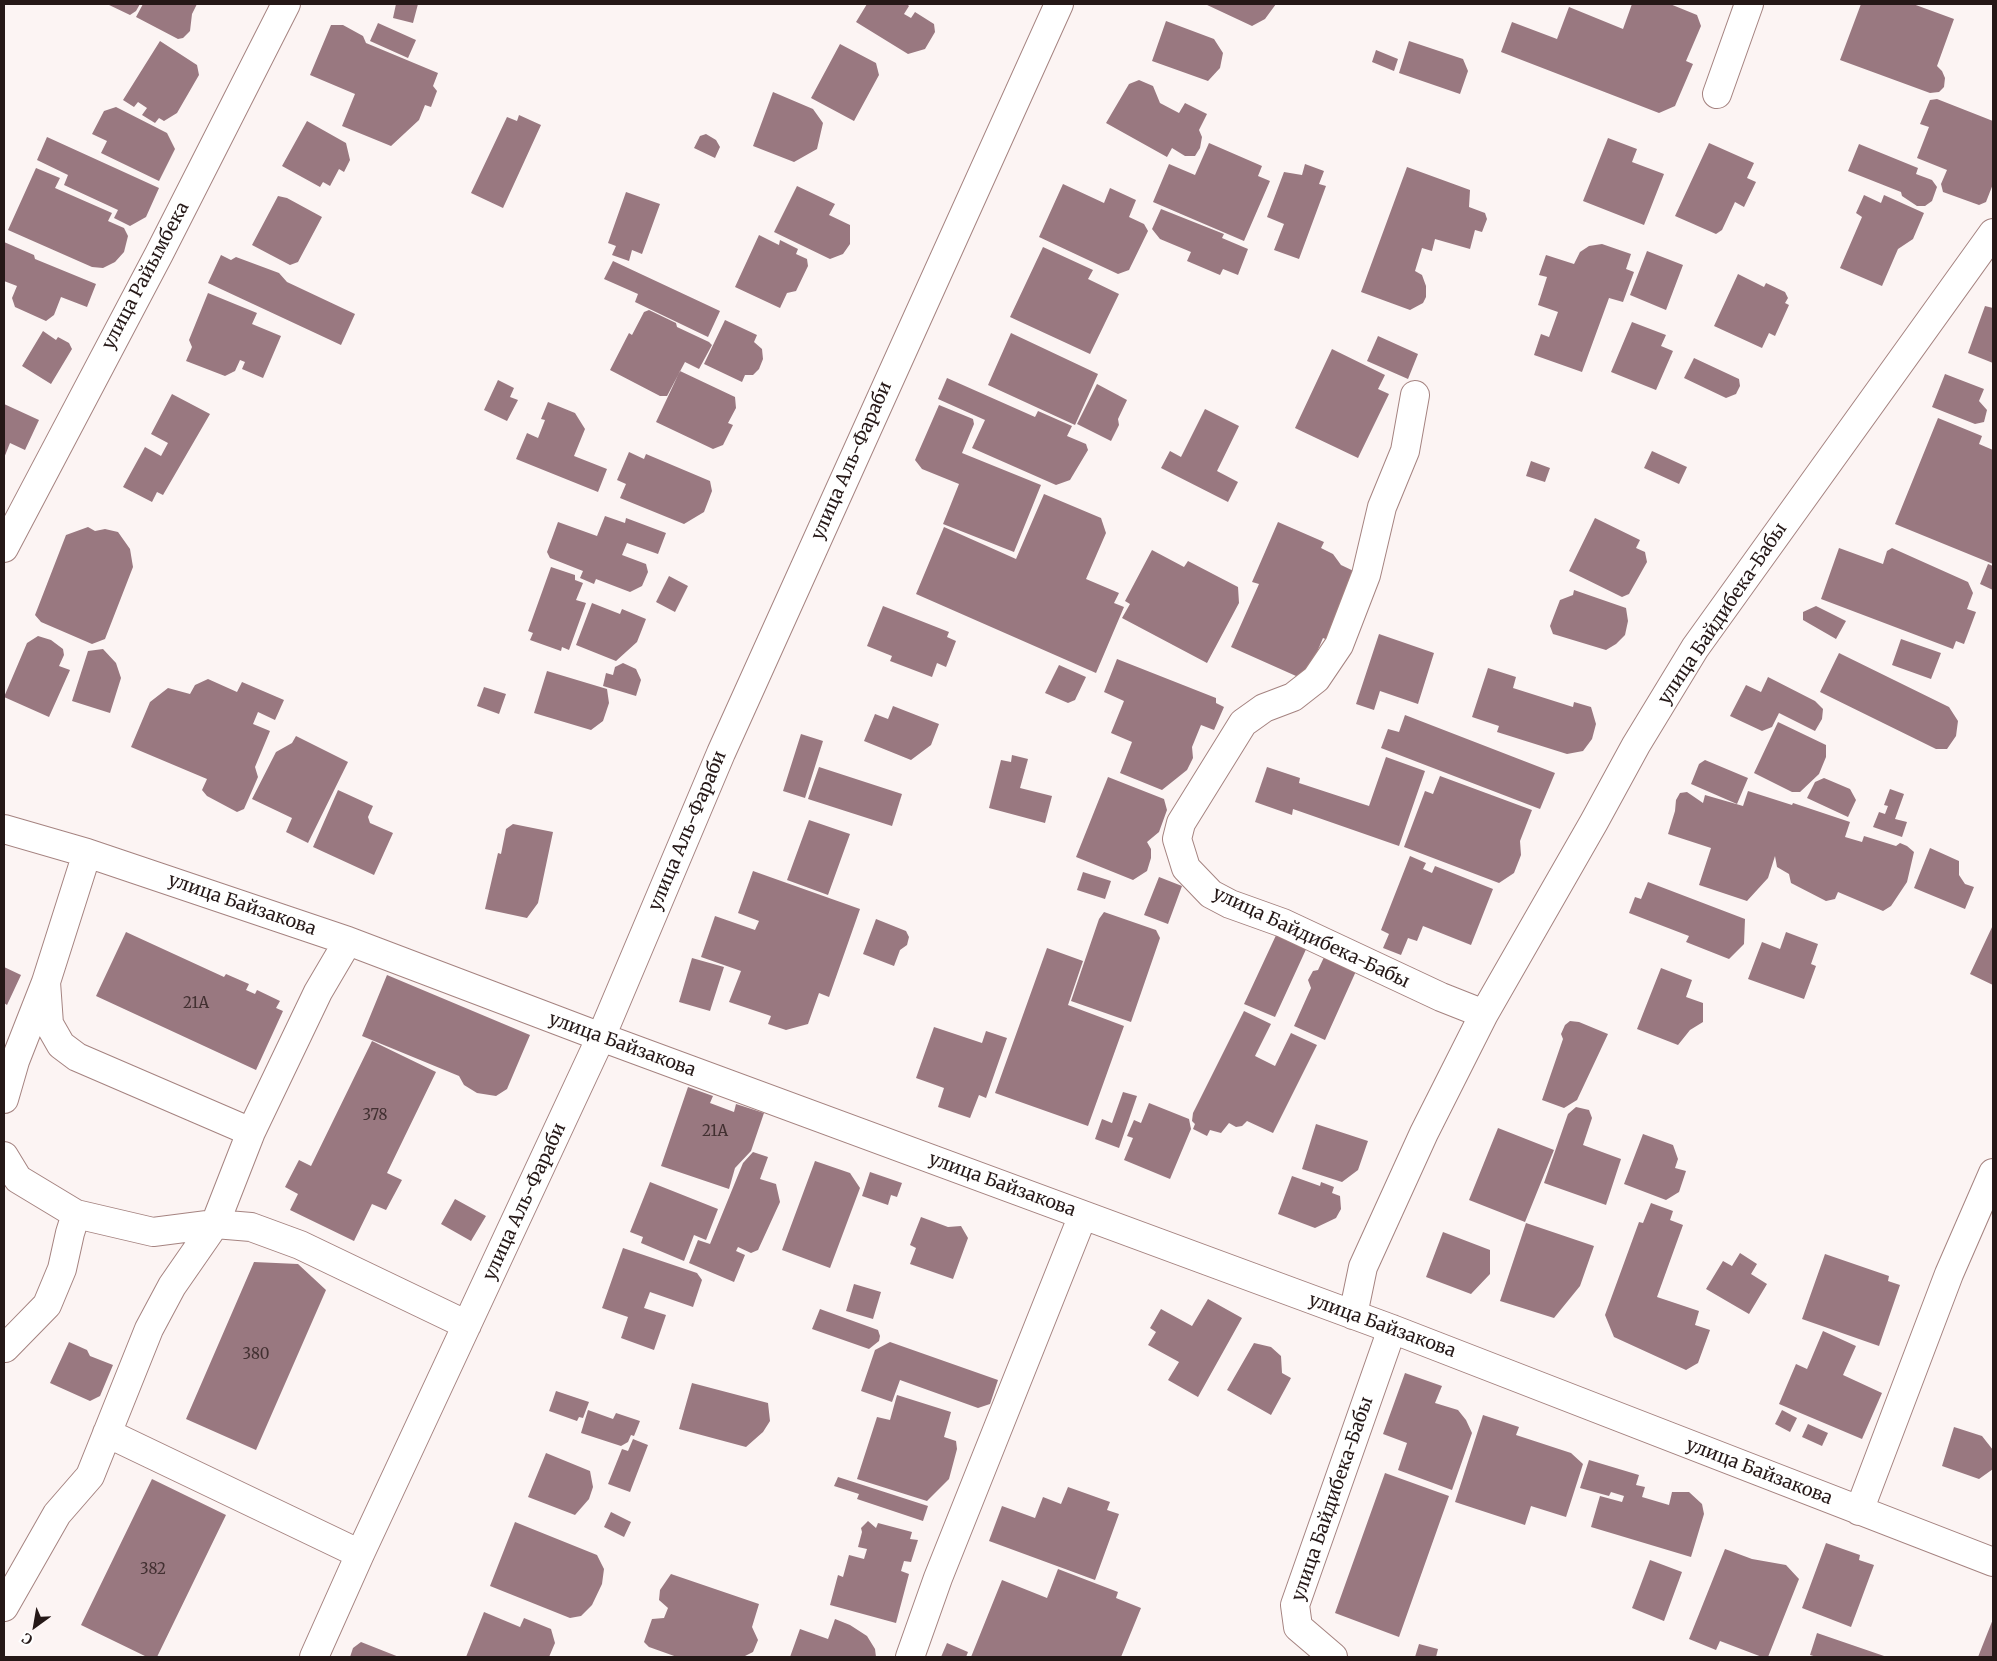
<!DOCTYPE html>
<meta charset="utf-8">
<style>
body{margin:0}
#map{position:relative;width:1997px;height:1661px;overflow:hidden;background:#fcf4f3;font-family:Merriweather,serif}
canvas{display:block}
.frame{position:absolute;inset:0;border:5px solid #251817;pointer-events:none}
.north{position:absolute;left:10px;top:1601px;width:50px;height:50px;-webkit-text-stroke:4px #fff;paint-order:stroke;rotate:212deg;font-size:14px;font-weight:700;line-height:20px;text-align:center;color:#251817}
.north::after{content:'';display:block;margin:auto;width:18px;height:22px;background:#251817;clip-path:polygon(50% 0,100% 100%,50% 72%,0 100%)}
</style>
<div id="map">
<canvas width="1997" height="1661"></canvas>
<div class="frame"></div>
<div class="north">С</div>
</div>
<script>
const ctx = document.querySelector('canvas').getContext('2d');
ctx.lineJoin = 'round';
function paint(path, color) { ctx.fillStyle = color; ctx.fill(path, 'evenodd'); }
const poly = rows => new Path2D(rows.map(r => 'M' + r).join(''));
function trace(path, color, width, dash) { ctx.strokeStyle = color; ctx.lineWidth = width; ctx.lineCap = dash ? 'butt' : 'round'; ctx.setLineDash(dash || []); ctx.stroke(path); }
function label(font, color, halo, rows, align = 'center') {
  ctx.font = font + ' Merriweather,serif'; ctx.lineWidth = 4; ctx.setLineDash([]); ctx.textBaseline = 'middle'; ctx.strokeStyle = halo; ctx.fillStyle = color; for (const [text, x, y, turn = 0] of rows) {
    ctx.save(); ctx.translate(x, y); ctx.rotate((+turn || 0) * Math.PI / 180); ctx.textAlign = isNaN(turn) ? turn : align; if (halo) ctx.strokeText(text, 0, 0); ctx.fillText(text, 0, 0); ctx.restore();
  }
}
paint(poly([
 [107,4,140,4,136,11,130,15],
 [143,4,197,4,192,14,190,31,183,38,178,39,136,17],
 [396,4,418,4,413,23,393,18],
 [867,4,907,4,909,6,904,14,911,18,915,12,934,24,935,32,925,49,908,54,856,22],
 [1205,4,1276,4,1265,19,1252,26],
 [1632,4,1670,4,1697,15,1701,26,1686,61,1693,64,1675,106,1659,113,1501,52,1512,22,1557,39,1569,7,1623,29],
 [1861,4,1913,4,1954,19,1937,66,1942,71,1945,78,1944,87,1939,92,1930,93,1840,60],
 [1166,21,1214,39,1223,53,1220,68,1208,81,1152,61],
 [378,23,416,40,408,58,370,41],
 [331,25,343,25,363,36,366,43,438,73,433,86,437,91,431,107,425,105,419,120,391,146,342,126,355,94,310,75],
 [160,41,197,65,199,75,177,113,164,121,159,118,155,123,142,115,147,108,138,102,134,107,123,100],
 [1409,41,1463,59,1468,71,1460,94,1399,73],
 [840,44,876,63,879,75,854,121,811,98],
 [1376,50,1398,59,1394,71,1372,62],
 [1139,80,1153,86,1160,103,1179,113,1185,103,1207,114,1199,130,1202,137,1200,148,1195,156,1185,156,1172,148,1167,157,1106,123,1129,84],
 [773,92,813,109,823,123,817,149,794,162,753,146],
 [1937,99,1993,121,1993,184,1986,202,1979,205,1943,192,1941,184,1947,170,1917,158,1929,127,1920,124,1930,100],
 [116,107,167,133,175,149,159,181,101,153,107,141,92,134,104,111],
 [519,115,541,125,503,208,471,193,507,117,517,121],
 [307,121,346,143,350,160,344,172,339,169,330,186,323,182,320,187,282,166],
 [706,134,716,140,720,147,715,158,694,148,700,136],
 [47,137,159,188,146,217,130,226,114,218,118,210,64,185,68,175,37,160],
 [1608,138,1637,149,1632,162,1664,174,1644,225,1583,201],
 [1209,143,1262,166,1258,176,1270,181,1244,241,1153,202,1169,164,1195,175],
 [1709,143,1754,163,1747,178,1756,182,1744,207,1735,202,1722,230,1716,234,1675,216],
 [1859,144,1918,168,1916,174,1932,180,1937,187,1932,201,1925,206,1917,206,1902,196,1901,192,1848,171],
 [1305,164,1324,171,1319,184,1326,186,1299,259,1274,250,1284,224,1267,217,1284,172,1302,175],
 [1407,167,1470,190,1469,207,1485,213,1487,219,1482,232,1475,230,1470,249,1435,239,1432,251,1422,248,1415,271,1422,275,1426,286,1426,297,1423,303,1410,310,1361,292],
 [36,168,60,178,55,188,112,213,108,221,124,228,128,236,124,252,115,262,103,268,92,267,8,230],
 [1063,184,1104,203,1110,188,1136,200,1129,217,1144,224,1148,231,1129,270,1118,274,1039,237],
 [797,186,835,204,829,215,850,225,850,244,843,254,830,259,774,232],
 [626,192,660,204,642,254,632,250,629,261,612,255,616,246,608,243],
 [1864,195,1881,203,1884,195,1924,213,1913,239,1898,249,1882,286,1840,268,1862,217,1856,213],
 [278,196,287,198,322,217,298,262,290,265,252,245],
 [1161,209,1224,234,1222,238,1248,249,1238,275,1223,269,1220,275,1187,261,1191,252,1160,239,1152,229],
 [759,235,779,245,780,240,798,249,796,254,807,259,808,266,796,291,787,293,780,308,735,287],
 [4,242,34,255,35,259,96,284,87,307,61,297,54,315,46,321,15,307,12,298,17,286,4,281],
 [1602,244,1631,254,1626,269,1634,272,1623,302,1609,298,1582,372,1534,355,1541,334,1549,337,1558,312,1538,305,1547,277,1539,275,1546,255,1574,264,1580,252,1589,246],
 [1043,247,1093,270,1088,279,1119,294,1090,354,1010,317],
 [1647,251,1683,265,1666,310,1630,295],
 [221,255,231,260,236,257,279,273,287,282,355,314,341,345,208,283],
 [613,261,720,311,708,337,635,302,638,294,604,279],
 [1738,274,1764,287,1766,283,1785,292,1788,298,1785,303,1789,305,1775,336,1769,333,1762,348,1714,326],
 [208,293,257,313,252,324,281,336,263,378,242,369,245,362,240,360,235,371,225,376,186,361,192,347,189,340],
 [1985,306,1993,308,1993,363,1968,353],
 [649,310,676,323,677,327,709,342,712,345,699,369,685,362,667,396,660,396,610,370,629,333,632,335,644,312],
 [725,320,757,335,754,342,762,349,763,359,759,369,753,375,745,375,742,382,704,364],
 [1632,322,1666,335,1661,346,1673,351,1656,390,1611,372],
 [43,331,56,340,58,337,69,343,72,349,51,384,22,366],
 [1011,333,1098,374,1075,425,988,385],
 [1378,336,1418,354,1408,379,1367,361],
 [1332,349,1385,375,1378,389,1389,394,1358,458,1295,428],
 [1694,358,1739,379,1740,386,1736,394,1726,398,1684,378],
 [680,371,735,397,736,408,728,423,733,425,723,445,713,449,656,422],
 [1945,374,1984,389,1979,401,1987,410,1984,422,1975,424,1932,407],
 [947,378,1035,417,1038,411,1072,426,1067,436,1086,444,1088,450,1070,480,1056,485,972,448,985,420,938,399],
 [498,380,514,388,510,397,518,400,507,421,484,410],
 [1097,384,1127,400,1118,419,1119,425,1111,441,1077,424],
 [172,394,210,414,163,495,157,492,152,502,123,487,145,447,161,456,168,443,151,434],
 [548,402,575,413,585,429,574,456,607,469,598,492,516,459,527,433,538,438,545,420,541,419],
 [4,404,39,420,25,450,10,443,4,458],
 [939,405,973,419,974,424,962,453,1041,485,1014,552,943,524,959,484,922,469,915,460],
 [1205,409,1239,426,1217,471,1238,482,1228,502,1161,468,1170,451,1181,457],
 [1938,418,1982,436,1979,444,1993,450,1993,564,1895,524],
 [1652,451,1687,467,1679,484,1644,468],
 [629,452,644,459,646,454,710,481,712,491,704,512,684,524,620,498,626,484,617,480],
 [1531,461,1550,468,1545,482,1526,476],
 [1044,494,1101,518,1106,533,1086,579,1119,593,1114,603,1124,607,1096,673,916,594,944,527,1016,559],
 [605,516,625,523,626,518,666,533,658,554,627,543,622,555,646,564,648,572,642,586,630,592,596,579,594,584,580,578,583,571,550,558,547,552,558,522,597,536],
 [1595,518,1640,540,1636,548,1645,552,1647,562,1629,594,1622,597,1569,571],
 [1278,522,1324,542,1321,548,1333,554,1341,565,1360,574,1330,641,1323,638,1305,680,1231,647,1259,584,1252,582],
 [88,527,95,531,105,529,118,532,130,549,133,567,105,639,92,644,41,622,35,615,66,535],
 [1839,548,1883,564,1887,551,1892,548,1968,582,1973,593,1967,609,1976,612,1964,644,1956,641,1953,649,1821,599],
 [1152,550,1184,567,1188,561,1238,587,1239,603,1207,663,1122,618,1130,604,1125,601],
 [1988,564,1993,566,1993,590,1980,584],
 [551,567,575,575,575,580,583,583,576,600,586,603,569,650,562,647,561,651,530,640,533,633,528,631],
 [669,576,688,586,675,612,656,602],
 [1574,590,1626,608,1628,621,1625,635,1616,644,1606,650,1553,634,1550,626,1560,600,1573,595],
 [592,603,620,614,622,609,646,619,637,642,616,661,576,645],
 [883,606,949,632,947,637,956,641,946,667,937,663,932,677,890,661,892,656,867,646],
 [1816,606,1846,621,1836,639,1803,620,1803,612],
 [1379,634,1434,653,1418,704,1380,691,1374,710,1356,704],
 [38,636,51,640,63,649,64,655,59,666,70,670,49,717,4,697,27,643],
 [1901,639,1941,653,1931,679,1892,665],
 [103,649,116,663,121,678,110,713,72,701,88,651],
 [1839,653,1949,707,1958,721,1956,736,1947,749,1936,749,1820,692],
 [1117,659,1216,698,1216,703,1224,707,1214,730,1201,725,1192,747,1193,758,1187,770,1162,790,1120,773,1132,742,1111,733,1124,701,1104,692],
 [623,663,636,669,641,680,636,696,603,686,606,673,613,675,615,667],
 [1059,665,1086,677,1075,700,1068,703,1045,693],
 [1488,668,1516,677,1513,688,1573,707,1574,702,1591,707,1596,724,1592,739,1583,751,1567,754,1497,732,1499,726,1472,717],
 [547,671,607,689,609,703,603,721,591,730,534,713],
 [1768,677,1815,701,1823,709,1822,719,1815,731,1779,713,1772,727,1762,731,1730,716,1746,685,1761,692],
 [208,679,237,692,242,682,284,700,275,720,258,712,253,724,270,731,255,767,258,777,244,809,237,812,207,796,202,790,207,779,131,747,150,702,168,688,190,694,195,685],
 [484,687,506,694,499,714,477,706],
 [893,706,939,724,931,745,911,760,864,741,875,714,888,719],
 [1405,715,1555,773,1540,809,1381,748,1388,729,1399,732],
 [1778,722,1826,745,1826,757,1819,774,1800,792,1792,792,1754,773],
 [801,734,823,741,805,798,783,791],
 [296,736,348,762,308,843,286,832,292,818,252,799,276,752,292,743],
 [1012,755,1028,759,1020,788,1052,796,1045,823,989,808,1001,760,1011,762],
 [1386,757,1425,771,1399,846,1293,809,1292,815,1255,802,1267,767,1300,778,1299,783,1369,806],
 [1705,760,1748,778,1737,804,1691,784,1699,764],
 [819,767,902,794,892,826,808,799],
 [1440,776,1532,810,1520,841,1521,855,1514,873,1499,883,1404,847,1425,791,1433,794],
 [1108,777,1164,799,1167,810,1159,832,1147,842,1151,849,1151,858,1147,871,1133,880,1076,857],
 [1824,778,1850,789,1856,800,1848,817,1807,798,1815,782],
 [1890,789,1904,794,1895,819,1907,822,1902,837,1873,827,1879,812,1885,814,1888,806,1884,805],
 [338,790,373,806,368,817,370,823,393,833,374,875,313,847],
 [1748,791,1792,805,1793,803,1850,822,1845,837,1862,842,1864,836,1896,846,1900,843,1907,846,1914,852,1907,882,1891,906,1883,911,1838,892,1835,899,1826,901,1791,883,1789,874,1777,867,1775,856,1768,878,1747,901,1699,885,1711,848,1668,834,1675,811,1676,800,1680,793,1687,792,1703,803,1705,795,1743,806],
 [809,820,850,834,828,895,787,880],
 [513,824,553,832,538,903,527,918,485,909,498,853,501,854,506,829],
 [1930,848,1959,861,1959,875,1965,884,1974,887,1965,909,1914,888],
 [1410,856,1426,863,1423,869,1432,873,1435,866,1493,889,1471,945,1423,926,1417,941,1408,938,1401,955,1383,948,1389,934,1381,930],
 [753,871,860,909,829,997,819,993,808,1024,786,1030,768,1024,771,1016,729,1002,741,971,701,957,715,916,755,930,759,921,738,913],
 [1083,872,1111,881,1105,899,1077,890],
 [1159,877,1182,886,1168,924,1144,915],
 [1648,882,1745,919,1744,944,1729,959,1686,942,1689,936,1629,913,1635,897,1641,899],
 [1104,912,1156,930,1160,938,1131,1022,1071,1001,1099,919],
 [876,919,906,931,909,937,907,945,900,950,894,966,863,954],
 [1993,925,1993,985,1970,974],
 [1278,931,1308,945,1275,1017,1244,1004],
 [126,932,224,977,226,974,249,984,246,990,255,994,257,990,280,1001,276,1008,283,1011,256,1070,96,996],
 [1786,932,1818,944,1811,964,1816,966,1804,999,1748,979,1762,942,1780,949],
 [1047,948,1083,961,1068,1005,1124,1026,1088,1126,995,1093],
 [1325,955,1357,969,1325,1040,1294,1026,1311,988,1308,980,1313,971,1318,970],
 [692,958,724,967,710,1011,679,1002],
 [4,967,21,975,7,1005,4,1003],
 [1661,968,1692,980,1686,997,1703,1003,1703,1022,1690,1030,1678,1045,1637,1029],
 [387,975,530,1035,507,1089,496,1096,477,1093,464,1085,459,1076,362,1036],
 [1244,1011,1271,1024,1255,1056,1275,1066,1291,1033,1317,1045,1273,1133,1247,1121,1242,1126,1236,1127,1229,1123,1221,1133,1210,1130,1207,1136,1193,1129,1195,1124,1192,1121,1193,1113],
 [1570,1021,1579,1022,1608,1034,1577,1100,1564,1108,1542,1100,1563,1039,1561,1034,1565,1025],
 [934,1027,982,1043,986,1031,1007,1038,986,1098,979,1095,970,1118,938,1107,944,1088,916,1078],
 [372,1041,436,1072,387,1173,402,1180,386,1210,372,1204,354,1241,290,1210,298,1194,285,1187,299,1160,311,1166],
 [688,1087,713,1096,710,1103,734,1112,736,1104,764,1113,751,1151,735,1168,729,1189,661,1166],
 [1123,1092,1137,1096,1119,1148,1095,1139,1102,1119,1112,1123],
 [1149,1103,1189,1119,1191,1129,1170,1179,1124,1160,1133,1138,1127,1136,1134,1120,1141,1123],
 [1576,1107,1589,1110,1592,1118,1583,1145,1621,1159,1606,1205,1544,1183,1568,1114],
 [1316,1124,1368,1141,1358,1170,1342,1182,1302,1169],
 [1498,1128,1554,1150,1525,1222,1469,1200],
 [1643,1134,1673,1145,1678,1159,1675,1168,1686,1171,1679,1192,1666,1200,1624,1184],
 [753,1152,768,1157,760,1179,776,1184,780,1202,758,1250,751,1253,738,1247,736,1251,745,1255,734,1282,689,1263,698,1240,710,1244,743,1163],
 [815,1161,850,1173,860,1188,830,1268,782,1250],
 [870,1172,902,1183,897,1197,891,1195,888,1205,862,1196],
 [1292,1176,1320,1186,1321,1182,1334,1187,1332,1193,1340,1196,1341,1209,1336,1218,1315,1228,1278,1214],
 [650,1182,718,1209,706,1240,694,1235,684,1261,641,1243,643,1237,630,1232],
 [455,1199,486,1216,471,1241,441,1224],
 [1651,1203,1673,1211,1670,1220,1683,1225,1657,1297,1699,1311,1695,1325,1710,1330,1698,1363,1686,1370,1614,1337,1605,1315,1639,1222,1643,1223],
 [921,1217,948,1227,961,1226,968,1238,953,1279,910,1264,916,1248,910,1245],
 [1526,1223,1594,1246,1580,1286,1554,1318,1500,1301],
 [1443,1232,1490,1250,1490,1274,1471,1294,1426,1277],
 [623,1248,697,1273,702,1280,693,1307,650,1292,644,1308,666,1315,654,1350,621,1338,628,1317,602,1308],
 [1740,1253,1757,1264,1751,1274,1767,1284,1749,1314,1706,1289,1723,1261,1732,1266],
 [1825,1254,1889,1276,1888,1281,1900,1285,1879,1346,1802,1319],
 [254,1262,298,1264,326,1290,256,1450,186,1419],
 [854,1284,881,1292,873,1319,846,1311],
 [1208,1299,1242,1318,1198,1397,1168,1380,1179,1362,1148,1345,1156,1332,1150,1328,1161,1309,1192,1326],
 [820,1309,878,1330,880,1336,879,1341,869,1349,812,1329],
 [1823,1331,1856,1346,1843,1375,1882,1393,1862,1439,1779,1404,1796,1364,1807,1369],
 [69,1342,87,1350,90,1356,113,1365,100,1396,90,1401,50,1383],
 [890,1342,998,1380,990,1404,978,1408,900,1380,892,1402,861,1391,875,1350],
 [1254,1343,1271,1347,1281,1356,1282,1373,1291,1378,1271,1415,1227,1390],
 [1405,1373,1442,1386,1435,1403,1458,1410,1466,1420,1472,1433,1452,1490,1398,1470,1407,1443,1383,1434],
 [692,1383,768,1403,770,1421,763,1432,746,1447,679,1429],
 [556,1391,589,1402,583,1418,579,1417,577,1421,549,1411],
 [897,1395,951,1412,944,1437,956,1441,957,1449,949,1479,927,1501,857,1479,877,1417,890,1420],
 [588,1410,613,1419,616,1413,640,1421,634,1436,631,1435,628,1442,621,1446,581,1433],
 [1782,1410,1797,1418,1790,1432,1775,1424],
 [1483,1415,1519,1427,1516,1435,1571,1453,1583,1464,1566,1517,1531,1506,1525,1525,1455,1502],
 [1808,1424,1828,1433,1822,1446,1802,1437],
 [1954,1427,1982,1436,1993,1450,1993,1469,1979,1479,1942,1466],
 [633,1439,648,1445,630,1492,608,1484,622,1449,628,1451],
 [546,1453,590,1471,593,1487,589,1499,575,1515,528,1497],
 [1589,1460,1639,1475,1636,1485,1645,1487,1642,1497,1669,1505,1672,1492,1689,1492,1702,1504,1704,1514,1691,1557,1591,1527,1600,1496,1622,1502,1624,1496,1611,1492,1609,1496,1580,1488],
 [1385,1473,1449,1496,1399,1637,1335,1613],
 [838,1477,928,1506,923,1521,857,1499,859,1494,834,1486],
 [152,1479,226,1515,157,1657,147,1657,81,1625],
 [1068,1487,1110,1502,1107,1510,1119,1514,1095,1580,989,1541,1002,1506,1035,1518,1043,1497,1061,1504],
 [611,1512,631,1522,624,1537,604,1527],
 [868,1521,876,1528,878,1523,912,1532,910,1539,918,1540,911,1562,904,1561,901,1571,909,1574,896,1623,830,1605,838,1575,843,1577,849,1555,864,1559,867,1549,858,1547,862,1532,861,1528],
 [515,1522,597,1555,604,1569,602,1584,592,1605,581,1616,570,1618,490,1586],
 [1826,1543,1860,1555,1859,1560,1874,1565,1851,1627,1802,1608],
 [1725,1549,1752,1559,1786,1565,1799,1579,1768,1657,1762,1657,1720,1641,1716,1650,1689,1639],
 [1650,1560,1682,1572,1664,1621,1632,1608],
 [1058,1569,1118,1592,1116,1598,1141,1608,1121,1657,971,1657,1002,1580,1047,1598],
 [671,1574,759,1604,752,1627,758,1640,753,1652,743,1657,677,1657,649,1647,644,1642,652,1619,664,1618,668,1608,659,1600,660,1590],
 [484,1612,520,1627,524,1618,551,1629,555,1643,549,1657,466,1657],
 [835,1619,850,1625,867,1636,875,1649,876,1657,790,1657,800,1629,828,1639],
 [1993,1619,1993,1657,1978,1657],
 [1817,1633,1887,1657,1817,1657,1810,1655],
 [361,1642,399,1657,350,1657,353,1648],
 [947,1643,968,1652,966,1657,941,1657],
 [1419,1644,1438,1649,1436,1657,1415,1657]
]), '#997880');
const minor = poly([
 [1717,94,1749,4],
 [1415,395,1405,451,1382,507,1366,575,1339,645,1316,679,1293,697,1264,708,1243,723,1181,823,1177,839,1186,868,1211,894,1230,904,1283,923,1441,997,1484,1014],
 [4,548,159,254,286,4],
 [4,829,87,853,348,941,601,1037,1392,1329,1993,1562],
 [46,982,49,1024,61,1045,77,1057,251,1132],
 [4,1099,15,1061,46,982,87,853],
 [4,1156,18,1179,76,1214,153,1232,215,1224,251,1227,300,1245,467,1325],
 [1353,1315,1363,1267,1424,1133,1484,1014,1594,822,1636,745,1695,648,1993,233],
 [5,1348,47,1305,62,1269,70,1233,76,1214],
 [107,1433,360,1554],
 [1859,1511,1949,1274,1993,1173],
 [4,1607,57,1514,90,1476,149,1329,172,1286,215,1224,251,1132,318,992,348,941],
 [314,1657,360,1554,601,1037,721,753,1059,4],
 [910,1657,938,1578,1083,1215],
 [1333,1657,1298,1627,1295,1605,1392,1329]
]);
trace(minor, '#a58380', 30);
trace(minor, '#fff', 28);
label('15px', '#423031', null, [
 ["21А",196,1004],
 ["378",375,1116],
 ["21А",715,1132],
 ["380",256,1355],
 ["382",153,1570]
]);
label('18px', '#251817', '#fff', [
 ["улица Райымбека",146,276,-62],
 ["улица Аль-Фараби",852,461,-66],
 ["улица Байдибека-Бабы",1723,614,-56],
 ["улица Аль-Фараби",688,831,-67],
 ["улица Байзакова",242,905,19],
 ["улица Байдибека-Бабы",1311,938,25],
 ["улица Байзакова",622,1045,20],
 ["улица Байзакова",1002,1185,20],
 ["улица Аль-Фараби",525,1202,-65],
 ["улица Байзакова",1382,1326,20],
 ["улица Байзакова",1759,1472,21],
 ["улица Байдибека-Бабы",1333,1499,-71]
]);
</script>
